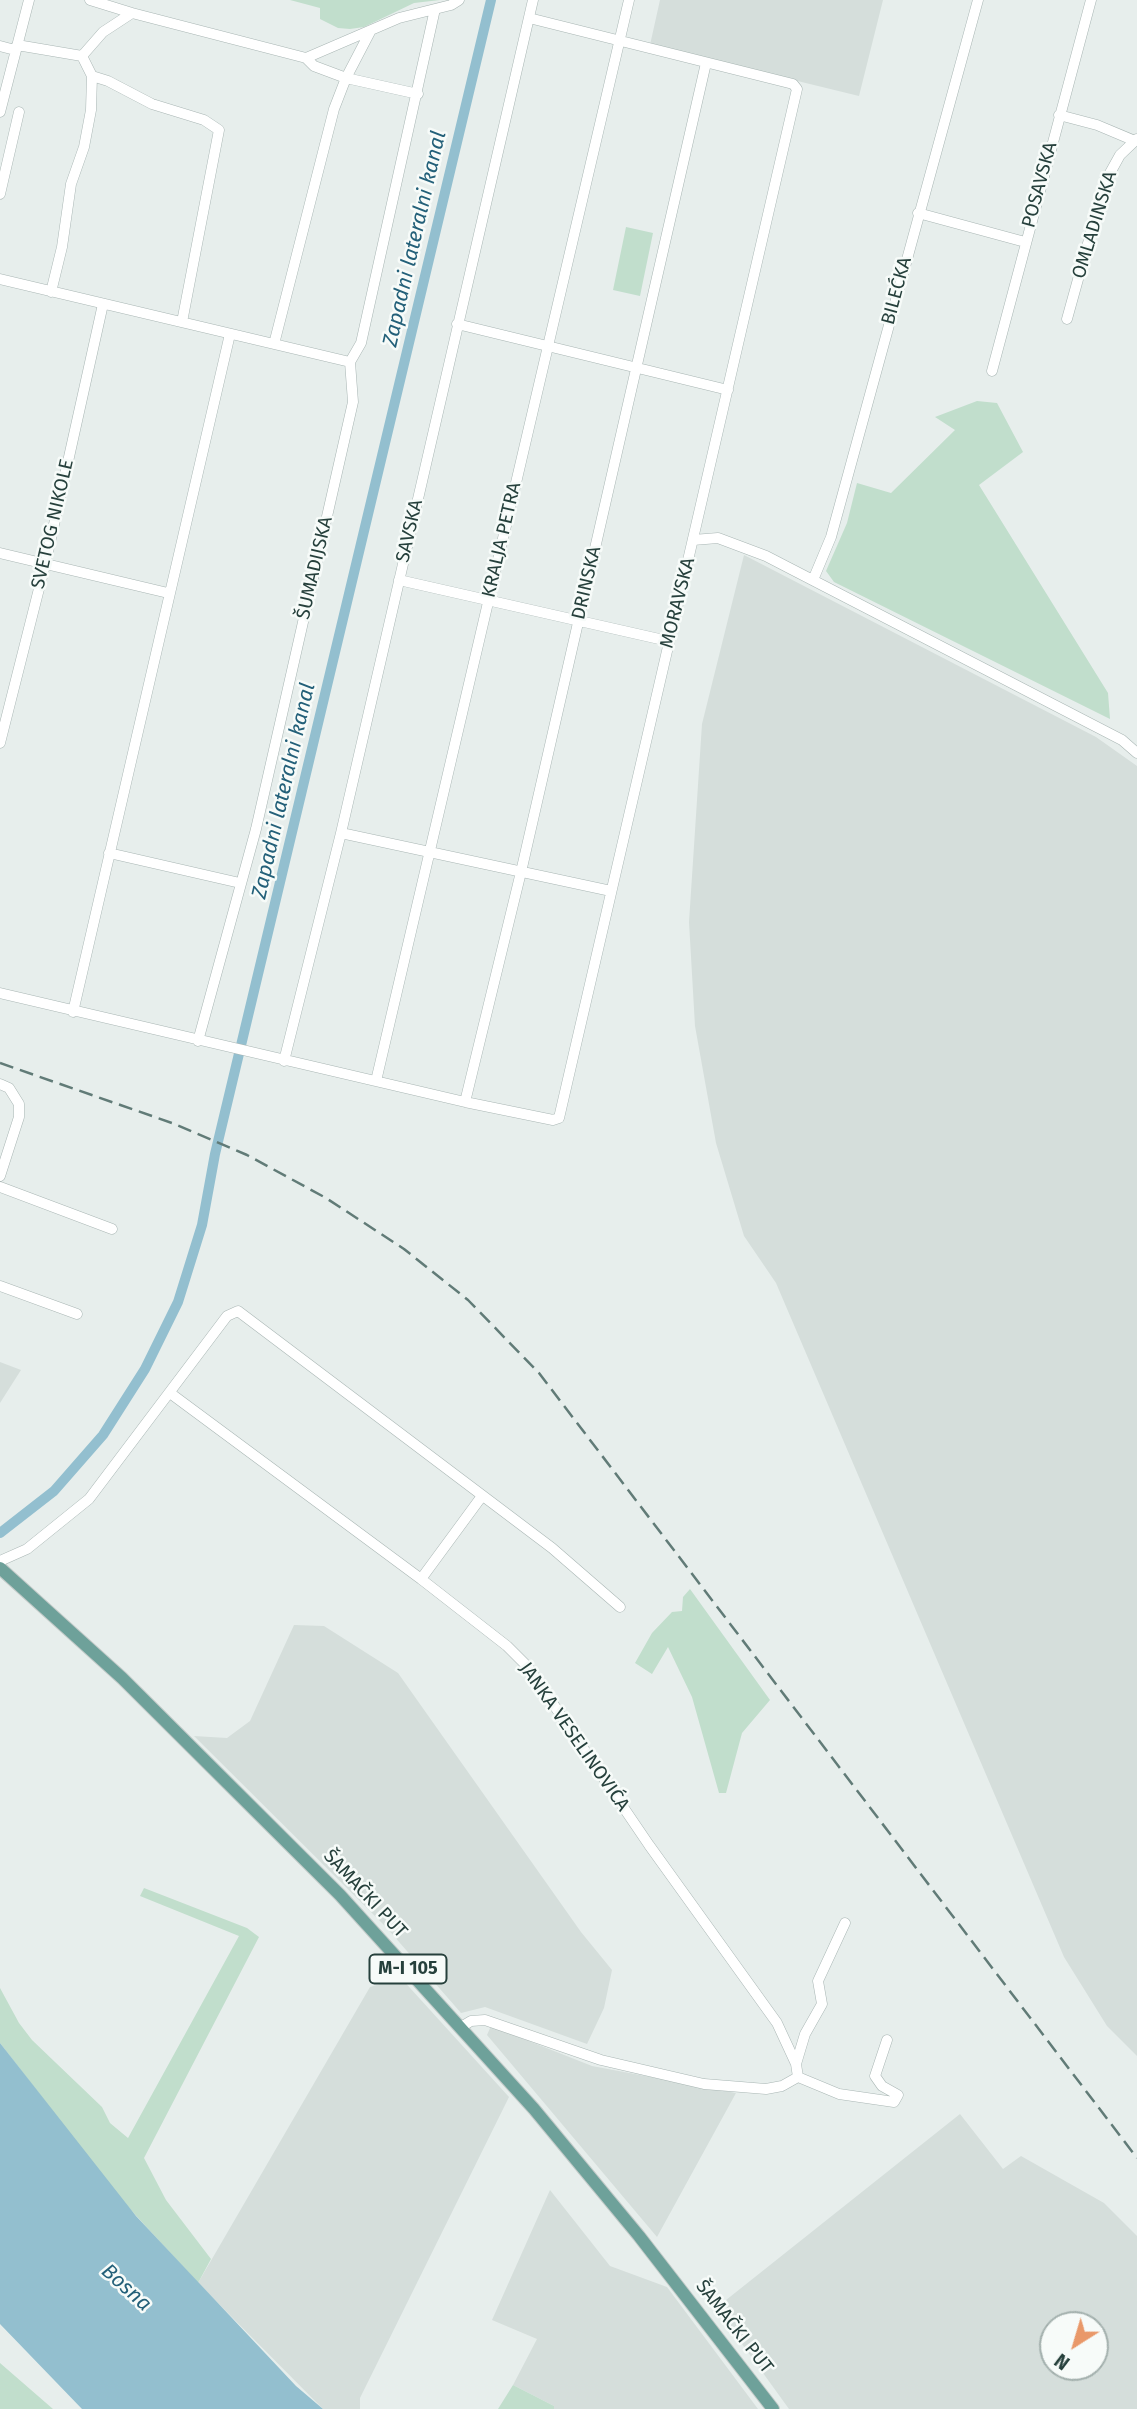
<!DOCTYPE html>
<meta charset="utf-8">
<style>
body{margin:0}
#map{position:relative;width:1137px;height:2409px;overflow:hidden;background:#e7eeec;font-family:"Fira Sans",sans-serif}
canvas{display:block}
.north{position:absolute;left:1039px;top:2311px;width:70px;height:70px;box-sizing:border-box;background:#f7fbf9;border:2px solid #a3b0ad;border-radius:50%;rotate:217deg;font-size:19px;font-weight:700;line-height:28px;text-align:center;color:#26403c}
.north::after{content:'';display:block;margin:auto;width:24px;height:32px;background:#e99869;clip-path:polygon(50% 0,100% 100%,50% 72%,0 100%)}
</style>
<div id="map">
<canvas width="1137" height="2409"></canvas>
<div class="north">N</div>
</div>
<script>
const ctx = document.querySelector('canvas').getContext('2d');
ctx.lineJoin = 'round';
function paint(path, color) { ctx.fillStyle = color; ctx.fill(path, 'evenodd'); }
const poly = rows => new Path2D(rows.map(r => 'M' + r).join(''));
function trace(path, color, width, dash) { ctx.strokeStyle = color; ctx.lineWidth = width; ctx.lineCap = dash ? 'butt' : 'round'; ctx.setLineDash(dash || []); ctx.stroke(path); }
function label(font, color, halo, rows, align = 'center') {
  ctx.font = font + ' "Fira Sans",sans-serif'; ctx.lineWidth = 5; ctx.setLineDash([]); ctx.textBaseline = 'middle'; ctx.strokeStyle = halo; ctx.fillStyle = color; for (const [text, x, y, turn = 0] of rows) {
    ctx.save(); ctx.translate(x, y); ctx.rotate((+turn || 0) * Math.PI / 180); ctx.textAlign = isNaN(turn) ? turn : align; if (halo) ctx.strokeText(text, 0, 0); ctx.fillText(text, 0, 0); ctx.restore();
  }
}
paint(poly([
 [660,0,883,0,859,96,650,45],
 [744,555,1096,737,1137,766,1137,2056,1107,2026,1064,1957,776,1283,744,1236,716,1143,695,1026,689,922,702,724],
 [0,1362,21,1370,0,1403],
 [294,1625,324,1626,398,1673,581,1932,612,1970,604,2008,587,2044,485,2007,461,2013,386,1927,194,1736,227,1738,250,1721],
 [401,1978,509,2097,360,2398,360,2409,323,2409,198,2283,370,1987],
 [491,2026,592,2066,736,2093,657,2237,487,2035],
 [960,2114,1003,2169,1021,2156,1104,2203,1137,2236,1137,2409,789,2409,716,2308],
 [1053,2325,1095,2325,1095,2367,1053,2367],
 [550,2190,610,2266,667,2287,758,2409,554,2409,554,2406,513,2385,537,2339,492,2320]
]), '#d5dedb');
paint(poly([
 [290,0,440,0,414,3,364,27,350,29,338,28,320,19,320,8],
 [626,227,653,233,640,296,613,290],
 [977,401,997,403,1023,452,979,485,1108,693,1110,719,834,582,826,571,847,523,857,483,891,493,955,430,935,417],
 [690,1589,770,1700,742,1733,726,1793,719,1793,692,1697,668,1647,652,1674,635,1663,652,1633,672,1612,682,1611,683,1597],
 [144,1888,247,1928,259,1937,144,2158,166,2200,211,2259,198,2283,118,2196,0,2043,0,1988,19,2023,32,2040,102,2107,110,2123,128,2138,239,1936,140,1896],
 [0,2363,53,2409,0,2409],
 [513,2385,554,2406,554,2409,498,2409]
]), '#c1decc');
paint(poly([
 [0,2043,136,2216,296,2386,323,2409,82,2409,0,2324]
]), '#93bfcf');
trace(poly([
 [0,1533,54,1491,103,1435,145,1369,178,1302,202,1225,215,1154,491,0]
]), '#93bfcf', 10);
const minor = poly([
 [90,0,132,13],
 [17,45,82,56,103,32,132,13,306,58,399,18,451,5,459,0],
 [0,46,15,50],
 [306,58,314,66,346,78,370,32],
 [92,76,108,81,152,104,204,120,219,130,182,322],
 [0,112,29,0],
 [1059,115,1097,125,1135,141],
 [0,194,19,112],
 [918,213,1025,242],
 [0,279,350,362],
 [51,292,62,247,71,184,84,147,91,110,92,76,82,56],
 [1067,319,1105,182,1120,155,1137,139],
 [457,324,728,390],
 [274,344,334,109,346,78,418,94],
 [992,371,1091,0],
 [693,540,718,538,766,556,1122,740,1137,753],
 [0,553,168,593],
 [399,580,668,641],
 [813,580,831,537,978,0],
 [0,743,45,565,103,304],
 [341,833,611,891],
 [109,853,240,883],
 [0,993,465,1102,553,1120,559,1118,797,89,793,84,529,18],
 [73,1012,230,334],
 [198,1041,256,829,353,402,350,362,361,343,435,9],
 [284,1061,341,833,533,0],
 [376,1081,629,0],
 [0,1084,9,1088,19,1104,19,1117,0,1176],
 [465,1102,521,872,706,63],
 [0,1187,112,1229],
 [0,1286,77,1314],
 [170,1393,421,1579,507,1646,528,1667,649,1845,777,2023,796,2064,798,2077],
 [0,1561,27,1549,89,1499,227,1316,238,1311,552,1548,620,1607],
 [421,1579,482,1496],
 [461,2027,471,2021,485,2020,601,2060,704,2084,766,2089,782,2086,798,2077,839,2094,894,2102,898,2095,882,2086,875,2076,887,2040],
 [796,2064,805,2034,822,2004,818,1981,845,1923]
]);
const major = poly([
 [0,1568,122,1678,340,1895,534,2109,639,2236,773,2409]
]);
trace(minor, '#a9b6b4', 11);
trace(major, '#c2cac8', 14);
trace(minor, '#fff', 10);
trace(major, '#6ea19a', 12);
trace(poly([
 [0,1063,172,1123,247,1155,326,1198,404,1249,468,1300,539,1373,1137,2158]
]), '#617b77', 2.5, [14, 7]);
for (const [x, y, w] of [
 [408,1969,77]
]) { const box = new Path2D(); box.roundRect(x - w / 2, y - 14.5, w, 29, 5); ctx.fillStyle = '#f7fbf9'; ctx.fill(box); trace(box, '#26403c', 2); }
label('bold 18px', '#26403c', null, [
 ["M-I 105",408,1969]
]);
label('19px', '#26403c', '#f7fbf9', [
 ["POSAVSKA",1040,185,-75],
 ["OMLADINSKA",1095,225,-73],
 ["BILEĆKA",897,291,-75],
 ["SVETOG NIKOLE",53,524,-77],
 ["SAVSKA",410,531,-77],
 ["KRALJA PETRA",502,540,-77],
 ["ŠUMADIJSKA",315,568,-77],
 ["DRINSKA",587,583,-77],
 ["MORAVSKA",678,603,-76],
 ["JANKA VESELINOVIĆA",574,1737,55],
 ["ŠAMAČKI PUT",365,1894,47],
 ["ŠAMAČKI PUT",734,2327,52]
]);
label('italic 21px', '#236079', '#f7fbf9', [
 ["Zapadni lateralni kanal",415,239,-77],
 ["Zapadni lateralni kanal",284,791,-77],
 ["Bosna",126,2288,42]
]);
</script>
